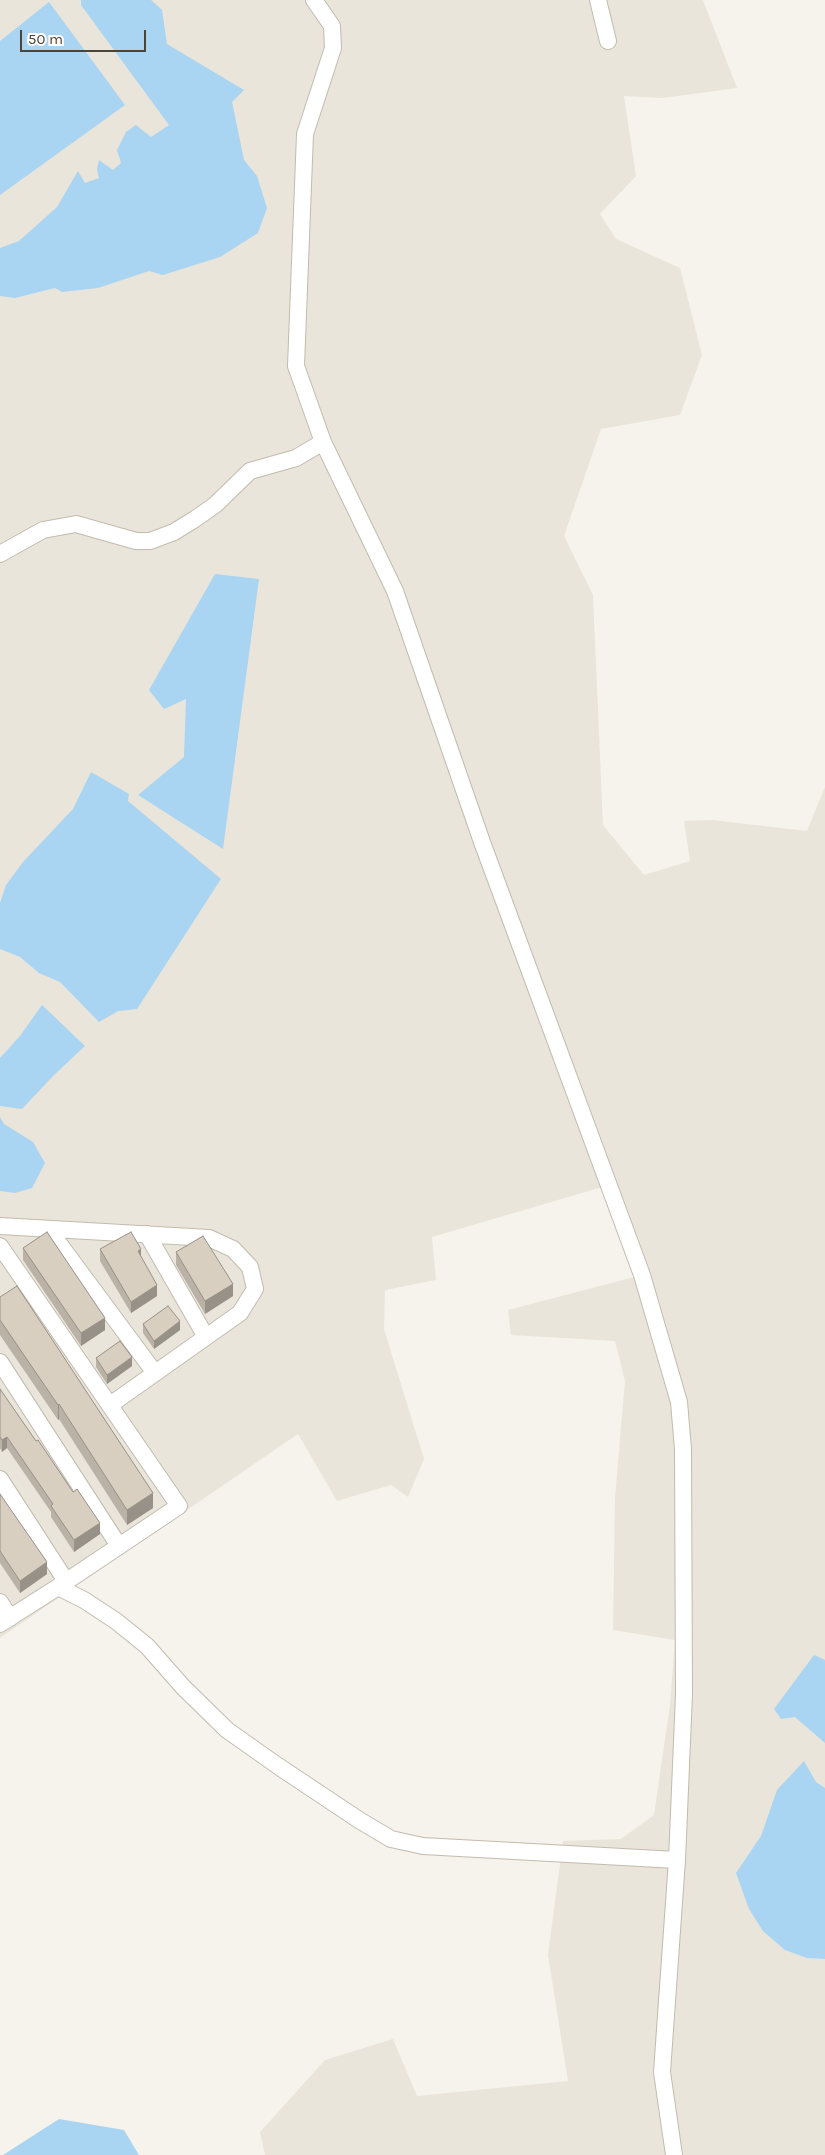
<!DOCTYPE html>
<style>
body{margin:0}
#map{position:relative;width:825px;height:2155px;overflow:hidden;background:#f6f3ec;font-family:Karla,sans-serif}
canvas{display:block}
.scale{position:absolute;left:20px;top:30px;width:126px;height:22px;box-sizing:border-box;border:2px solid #4b4439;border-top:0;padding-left:6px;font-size:15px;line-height:18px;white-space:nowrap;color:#4b4439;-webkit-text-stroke:4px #fff;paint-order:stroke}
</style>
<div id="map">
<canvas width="825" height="2155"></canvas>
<div class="scale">50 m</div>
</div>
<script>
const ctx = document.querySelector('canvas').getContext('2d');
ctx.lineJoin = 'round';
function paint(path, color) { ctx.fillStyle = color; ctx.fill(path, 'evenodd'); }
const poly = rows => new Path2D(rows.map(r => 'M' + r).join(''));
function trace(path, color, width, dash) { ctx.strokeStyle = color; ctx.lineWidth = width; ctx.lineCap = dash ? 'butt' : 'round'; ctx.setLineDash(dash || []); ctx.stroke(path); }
paint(poly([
 [0,0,703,0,737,88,663,98,624,96,636,176,600,214,616,239,680,268,702,355,680,415,601,429,564,536,593,595,603,825,644,875,690,861,684,821,712,820,807,831,825,787,825,2155,265,2155,260,2132,325,2060,393,2039,417,2096,568,2081,548,1955,563,1841,621,1839,654,1815,670,1705,675,1640,613,1630,615,1497,625,1381,615,1341,511,1335,508,1310,642,1275,609,1185,432,1237,436,1280,385,1290,384,1329,424,1459,408,1497,391,1485,337,1501,298,1434,0,1638]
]), '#eae5da');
paint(poly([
 [81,0,151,0,162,10,167,44,244,90,232,102,244,160,257,176,267,208,258,233,220,257,163,275,149,271,98,288,62,292,55,288,15,298,0,296,0,248,19,241,57,207,78,171,85,183,99,178,97,169,99,160,113,170,121,163,117,150,126,132,136,125,151,137,169,125,81,5],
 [49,2,125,105,0,195,0,41],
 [215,574,259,579,223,849,138,795,184,757,186,699,164,709,149,690],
 [91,772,129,794,128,801,221,879,137,1009,118,1011,99,1022,60,982,39,973,20,957,0,949,0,903,6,885,23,862,73,809],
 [42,1005,85,1046,54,1075,22,1109,0,1106,0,1058,20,1036],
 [0,1117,4,1124,33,1142,45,1163,32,1188,15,1193,0,1191],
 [814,1655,825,1660,825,1743,795,1717,781,1719,774,1709],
 [804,1761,816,1782,825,1788,825,1959,807,1958,785,1950,763,1931,749,1909,736,1873,761,1836,777,1790],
 [59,2119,124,2130,139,2155,3,2155]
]), '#a9d4f2');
const minor = poly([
 [314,0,332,26,333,48,305,134,296,366,323,442,395,591,482,842,642,1275,679,1402,683,1449,684,1694,677,1860,662,2072,674,2155],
 [598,0,608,41],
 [0,554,43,530,76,524,136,541,150,541,174,532,195,519,215,505,250,471,296,458,323,442],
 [0,1226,209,1238,233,1249,250,1267,255,1289,240,1313,110,1405],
 [49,1230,155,1373],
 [147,1234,206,1337],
 [0,1246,179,1506,58,1587],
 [0,1362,119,1546],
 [0,1479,66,1581],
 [0,1602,10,1618],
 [0,1624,58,1587,84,1600,116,1621,147,1646,183,1687,227,1730,278,1766,359,1820,391,1839,423,1846,677,1860]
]);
trace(minor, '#c2bbae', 18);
trace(minor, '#fff', 16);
paint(poly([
 [23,1248,105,1330,81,1346,23,1260],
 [100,1249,141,1257,157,1296,131,1313,100,1261],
 [176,1252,233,1296,205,1314,176,1265],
 [0,1297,153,1508,127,1525,59,1419,58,1420,0,1335],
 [143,1324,180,1330,154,1349,143,1333],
 [96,1358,132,1366,107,1384,96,1367],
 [0,1389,100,1534,74,1552,51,1517,51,1512,7,1448,2,1452,0,1448],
 [0,1494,47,1574,20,1593,0,1563]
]), '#bab2a6');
paint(poly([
 [141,1249,141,1261,138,1251],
 [233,1284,233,1296,205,1314,205,1301],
 [157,1285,157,1296,131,1313,131,1302],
 [105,1318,105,1330,81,1346,81,1333],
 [180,1321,180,1330,154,1349,154,1341],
 [132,1357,132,1366,107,1384,107,1375],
 [59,1404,59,1419,58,1420,58,1405],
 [7,1437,7,1448,2,1452,2,1440],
 [153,1493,153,1508,127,1525,127,1510],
 [100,1523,100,1534,74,1552,74,1540],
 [47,1562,47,1574,20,1593,20,1581]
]), '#979187');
const building = poly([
 [47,1232,105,1318,81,1333,23,1248,47,1232],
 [131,1232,141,1249,138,1251,157,1285,131,1302,100,1249,131,1232],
 [203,1236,233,1284,205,1301,176,1252,203,1236],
 [17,1286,153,1493,127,1510,59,1404,58,1405,0,1320,0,1297,17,1286],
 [168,1306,180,1321,154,1341,143,1324,168,1306],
 [120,1341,132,1357,107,1375,96,1358,120,1341],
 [0,1389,36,1441,38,1440,73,1492,77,1489,100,1523,74,1540,51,1506,53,1504,7,1437,2,1440,0,1437,0,1389],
 [0,1494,47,1562,20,1581,0,1551,0,1494]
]);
paint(building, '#d8cfc1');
trace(building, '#979187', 1);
</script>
